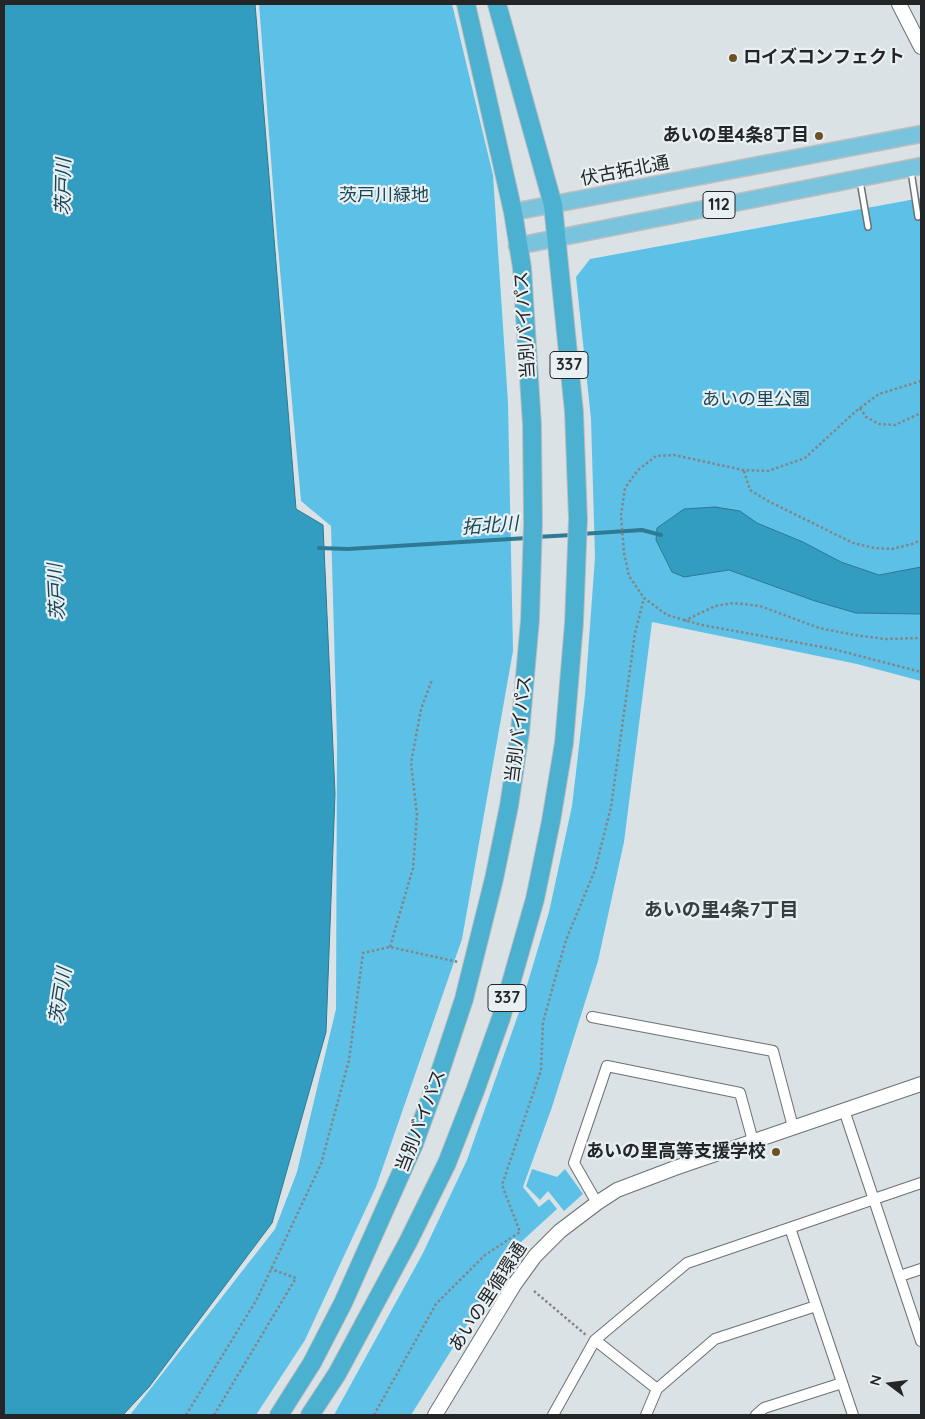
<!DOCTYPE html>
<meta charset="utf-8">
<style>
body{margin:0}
#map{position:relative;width:925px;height:1419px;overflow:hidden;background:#dbe2e6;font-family:Quicksand,sans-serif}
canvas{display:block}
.frame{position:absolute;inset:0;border:5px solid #232527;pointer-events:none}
.north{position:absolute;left:865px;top:1359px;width:50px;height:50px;-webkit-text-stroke:4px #e8f0f3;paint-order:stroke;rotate:285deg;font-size:14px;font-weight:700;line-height:20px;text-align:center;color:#232527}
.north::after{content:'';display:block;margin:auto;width:18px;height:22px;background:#232527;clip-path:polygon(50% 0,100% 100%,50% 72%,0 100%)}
</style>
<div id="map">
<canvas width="925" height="1419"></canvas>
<div class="frame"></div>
<div class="north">N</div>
</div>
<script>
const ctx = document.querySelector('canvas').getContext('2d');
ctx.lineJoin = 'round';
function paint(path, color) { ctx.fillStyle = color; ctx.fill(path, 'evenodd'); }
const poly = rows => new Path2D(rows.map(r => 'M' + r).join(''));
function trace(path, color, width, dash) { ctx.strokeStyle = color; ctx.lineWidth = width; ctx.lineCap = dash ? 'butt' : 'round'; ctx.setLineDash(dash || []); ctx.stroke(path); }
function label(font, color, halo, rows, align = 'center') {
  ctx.font = font + ' Quicksand,"Noto Sans JP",sans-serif'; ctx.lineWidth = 4.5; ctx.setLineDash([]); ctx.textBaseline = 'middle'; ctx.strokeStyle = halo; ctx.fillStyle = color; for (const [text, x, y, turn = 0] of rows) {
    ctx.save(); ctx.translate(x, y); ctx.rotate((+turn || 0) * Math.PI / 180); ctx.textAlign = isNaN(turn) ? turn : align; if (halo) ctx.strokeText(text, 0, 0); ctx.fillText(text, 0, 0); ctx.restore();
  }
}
paint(poly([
 [259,4,452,4,493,175,508,402,513,651,462,939,376,1187,305,1340,256,1415,130,1415,275,1229,297,1172,336,1009,337,742,331,526,301,501,277,237],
 [921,198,921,681,857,664,652,622,624,842,598,961,552,1107,523,1187,539,1207,549,1199,557,1209,522,1241,505,1264,411,1415,334,1415,423,1253,467,1160,518,1015,549,912,572,806,585,695,595,557,591,419,576,277,590,259],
 [532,1169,557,1177,565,1169,583,1194,564,1211,548,1191,540,1200,526,1186]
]), '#5dc1e7');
const water = poly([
 [4,4,255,4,296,509,323,525,335,794,326,1032,272,1223,149,1387,123,1415,4,1415,4,4],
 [715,507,740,511,757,523,803,542,841,562,879,575,921,567,921,614,856,613,815,601,729,570,684,577,672,572,656,540,657,528,684,509,715,507]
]);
paint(water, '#339dc1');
trace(water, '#2e7993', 1);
trace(poly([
 [581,534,642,530,661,535],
 [536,537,572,535],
 [319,548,348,549,527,538]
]), '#2e7993', 4);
const service = poly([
 [911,171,918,217],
 [860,181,868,227]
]);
const minor = poly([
 [592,1017,773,1051,793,1127],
 [844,1110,921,1341],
 [597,1203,574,1163,607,1066,740,1093,753,1141],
 [790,1228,853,1415],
 [900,1276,921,1269],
 [595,1340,657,1389],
 [553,1415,595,1340,687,1263,921,1183],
 [646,1415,657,1389,715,1339,816,1306],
 [756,1415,764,1408,842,1383]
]);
const tertiary = poly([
 [899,4,921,47],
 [435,1415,514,1285,535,1256,560,1231,597,1203,617,1190,675,1168,921,1084]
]);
const primary = poly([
 [513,212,921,134],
 [517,246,921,166]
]);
const trunk = poly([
 [279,1415,312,1363,343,1303,414,1144,440,1072,464,999,494,879,509,806,520,732,530,620,533,523,532,425,522,268,513,212,466,4],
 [310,1415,337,1374,408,1242,447,1163,475,1091,501,1018,535,899,551,821,564,743,574,623,578,519,574,412,553,205,497,4]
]);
trace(service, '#6b7174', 8);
trace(minor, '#6b7174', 12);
trace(tertiary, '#6b7174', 16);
trace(primary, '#bdbebe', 19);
trace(trunk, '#bdbebe', 20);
trace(poly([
 [921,381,879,394,856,411,805,458,768,471,743,470,674,455,656,456,638,470,625,488,621,515,624,553,629,576,644,598,667,615,702,625,833,649,921,672],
 [860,408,866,417,879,424,895,425,921,413],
 [744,471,750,490,766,500,853,543,874,548,892,549,912,544,921,540],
 [684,621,715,606,734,603,760,606,819,628,854,635,885,639,921,638],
 [390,947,413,868,417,815,411,763,421,709,432,680],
 [534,1291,586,1335],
 [186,1415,257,1299,321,1164,349,1060,363,953,390,947,458,962],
 [214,1415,296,1278,271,1269],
 [374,1415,436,1304,485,1255,520,1232,502,1185,541,1070,543,1022,566,940,595,870,611,807,635,633,644,598]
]), '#808588', 2.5, [2.5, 2.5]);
trace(service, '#fff', 5);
trace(minor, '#fff', 10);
trace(tertiary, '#fff', 14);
trace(primary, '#79c4dc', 16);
trace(trunk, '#4cb0d0', 18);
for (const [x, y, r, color] of [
 [733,58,5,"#6d5024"],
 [819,136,5,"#6d5024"],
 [776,1152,5,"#6d5024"]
]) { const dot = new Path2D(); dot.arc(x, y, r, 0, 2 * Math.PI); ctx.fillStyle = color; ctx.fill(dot); trace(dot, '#e8f0f3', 2); }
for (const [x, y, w] of [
 [719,205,32],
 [569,365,38],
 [507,998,38]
]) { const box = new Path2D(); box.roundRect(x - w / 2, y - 13.5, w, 27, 4); ctx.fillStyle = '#e8f0f3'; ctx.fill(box); trace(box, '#232527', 1); }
label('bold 16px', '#232527', null, [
 ["112",719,205],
 ["337",569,365],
 ["337",507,998]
]);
label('bold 18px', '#232527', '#e8f0f3', [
 ["ロイズコンフェクト",743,58,"left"],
 ["あいの里4条8丁目",809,136],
 ["あいの里高等支援学校",766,1152]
], 'right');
label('18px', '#232527', '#e8f0f3', [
 ["伏古拓北通",625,171,-11],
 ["当別バイパス",525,325,-94],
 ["当別バイパス",519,729,-83],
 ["当別バイパス",421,1121,-69],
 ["あいの里循環通",488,1297,-57]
]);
label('18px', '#194555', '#e8f0f3', [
 ["茨戸川緑地",384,196],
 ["あいの里公園",756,400]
]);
label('italic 19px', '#194555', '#e8f0f3', [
 ["茨戸川",64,187,-89],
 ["拓北川",490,526,-4],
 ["茨戸川",57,592,-93],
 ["茨戸川",61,996,-81]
]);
label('bold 19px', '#373e40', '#e8f0f3', [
 ["あいの里4条7丁目",721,910]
]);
</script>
